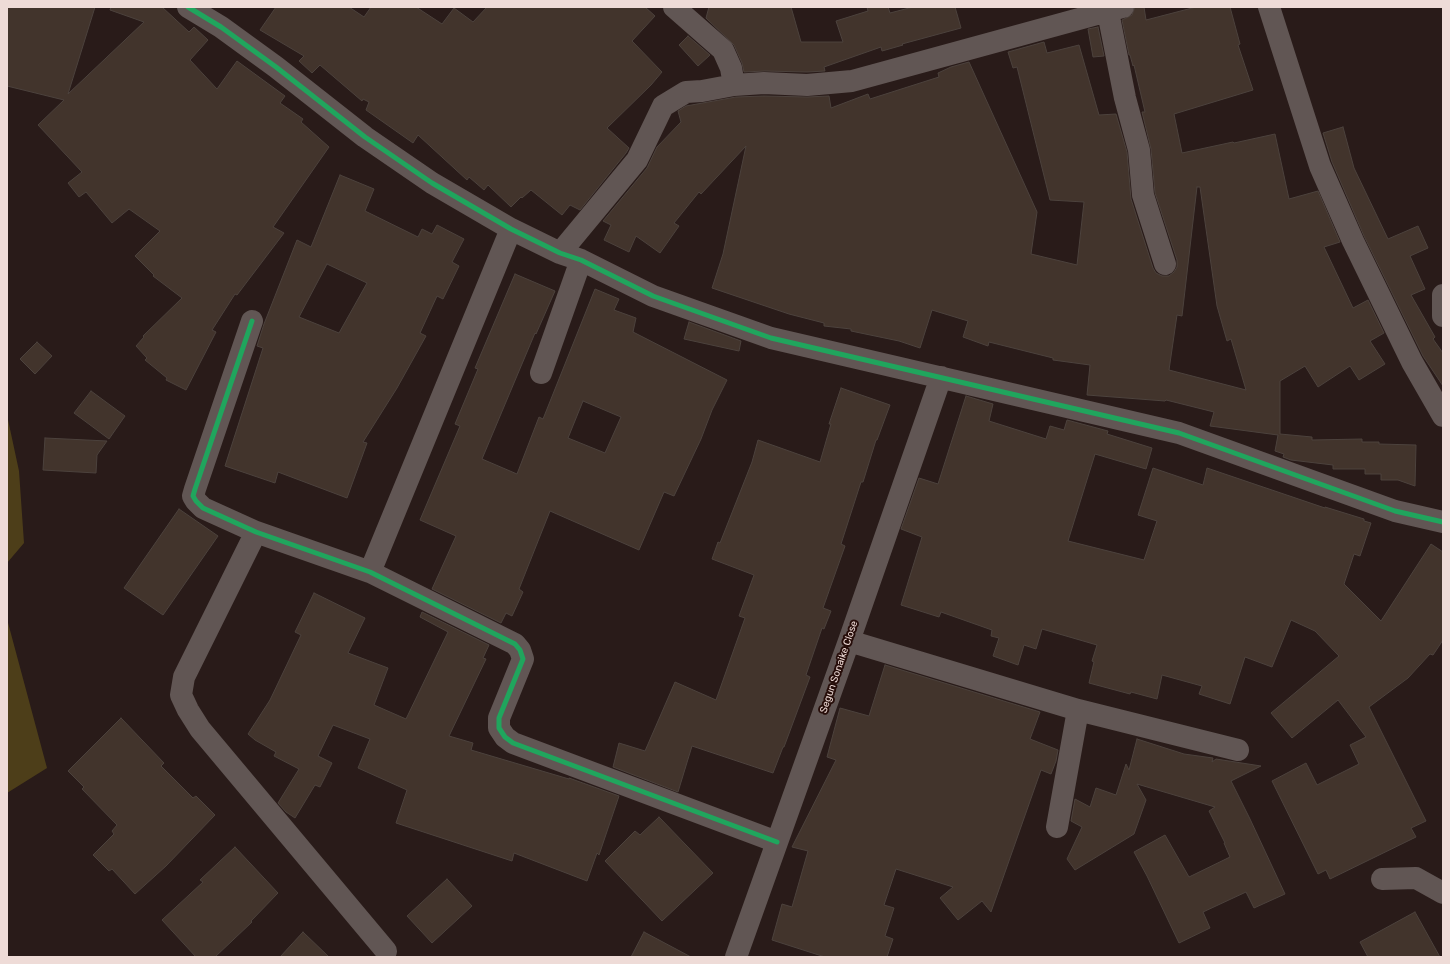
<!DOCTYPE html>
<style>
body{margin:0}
#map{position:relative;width:1450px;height:964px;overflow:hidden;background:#291b19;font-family:Rubik,sans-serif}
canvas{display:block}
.frame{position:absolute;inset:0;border:8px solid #eedbd7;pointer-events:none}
</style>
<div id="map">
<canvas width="1450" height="964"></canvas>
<div class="frame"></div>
</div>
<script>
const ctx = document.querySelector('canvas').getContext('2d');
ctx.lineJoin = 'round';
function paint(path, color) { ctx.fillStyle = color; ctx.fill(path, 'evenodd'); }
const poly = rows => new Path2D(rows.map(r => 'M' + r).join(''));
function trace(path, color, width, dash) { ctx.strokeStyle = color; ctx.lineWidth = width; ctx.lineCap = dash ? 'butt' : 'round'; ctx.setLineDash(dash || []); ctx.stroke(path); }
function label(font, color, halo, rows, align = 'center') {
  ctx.font = font + ' Rubik,sans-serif'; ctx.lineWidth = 4; ctx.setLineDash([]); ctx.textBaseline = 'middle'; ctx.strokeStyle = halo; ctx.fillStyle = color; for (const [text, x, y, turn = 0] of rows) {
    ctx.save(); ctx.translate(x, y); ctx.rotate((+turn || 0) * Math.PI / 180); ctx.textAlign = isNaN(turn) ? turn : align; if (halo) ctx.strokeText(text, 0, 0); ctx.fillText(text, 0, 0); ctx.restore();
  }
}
paint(poly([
 [7,415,19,471,24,543,7,563],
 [7,619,47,768,7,793]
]), '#4d3e19');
const building = poly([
 [7,7,95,7,68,94,144,22,110,10,111,7,162,7,189,32,194,27,208,40,190,60,217,89,237,61,285,96,280,103,303,119,301,122,329,147,273,227,284,233,237,295,235,294,212,330,216,332,186,390,166,380,167,378,145,360,147,358,136,346,144,337,143,336,182,298,153,276,154,275,135,256,160,231,129,209,112,223,86,192,79,197,68,183,82,172,38,125,64,100,7,86,7,7],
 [276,7,349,7,364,17,371,7,416,7,442,24,454,8,473,22,487,7,645,7,655,16,632,41,662,72,651,85,607,128,629,148,626,153,580,210,570,205,562,215,531,190,522,198,521,197,511,207,488,185,484,190,469,177,467,180,418,135,413,143,366,110,369,102,363,99,362,101,320,65,312,73,299,61,304,56,260,30,276,7],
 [709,7,791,7,801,42,843,42,836,21,868,11,867,7,888,7,890,13,913,7,955,7,961,28,902,44,903,45,882,51,881,47,824,67,825,71,807,72,765,71,744,72,742,63,734,45,706,18,709,7],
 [1135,7,1144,7,1146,20,1196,7,1230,7,1240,44,1238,45,1253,90,1174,114,1182,153,1233,142,1234,143,1275,134,1289,199,1318,191,1340,242,1324,247,1353,308,1368,300,1384,333,1370,341,1385,364,1359,380,1350,366,1318,387,1305,366,1280,381,1280,434,1312,437,1312,440,1362,439,1362,442,1379,442,1379,444,1416,445,1415,486,1398,480,1381,480,1381,474,1365,474,1365,469,1333,469,1333,465,1291,460,1283,457,1284,454,1275,451,1278,435,1210,426,1214,412,1166,400,1165,401,1087,395,1090,365,1053,360,1053,358,989,342,988,346,963,337,968,321,932,310,920,348,899,341,851,331,851,329,824,326,824,323,789,314,712,288,723,254,746,146,701,194,699,192,674,223,679,226,660,253,636,236,629,252,604,240,611,225,603,221,647,168,657,147,681,122,678,111,686,106,736,97,764,96,807,97,829,96,831,108,868,94,870,99,939,77,938,73,951,67,969,62,1037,212,1031,254,1077,265,1084,202,1050,200,1017,67,1013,68,1008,52,1044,42,1047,53,1079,45,1099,115,1116,114,1127,152,1131,199,1153,268,1156,273,1162,276,1169,276,1174,272,1177,267,1177,260,1155,193,1151,149,1142,112,1145,112,1134,65,1133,66,1130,55,1129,55,1122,20,1132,15,1135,7],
 [1197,187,1200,187,1217,306,1227,341,1231,339,1246,390,1169,370,1177,315,1182,316,1197,187],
 [1098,27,1104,56,1093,57,1088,29,1098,27],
 [688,36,710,55,698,66,679,45,688,36],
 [1343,127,1354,168,1388,239,1418,226,1428,248,1410,256,1425,289,1411,295,1435,337,1433,339,1443,353,1443,386,1423,356,1364,236,1332,162,1323,133,1343,127],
 [340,175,374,189,365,211,418,237,422,229,432,234,437,225,464,239,452,262,459,266,443,299,437,296,420,333,426,336,397,388,363,442,367,443,347,498,278,472,275,483,225,466,263,348,257,346,264,324,297,240,311,247,340,175],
 [327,264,367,283,339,333,299,317,327,264],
 [515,274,555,291,536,334,535,333,482,459,517,474,539,417,543,419,595,289,619,299,614,310,636,318,633,332,727,380,712,410,701,439,674,496,664,492,639,550,550,511,519,589,523,592,512,616,506,613,501,623,432,589,456,536,420,520,460,426,455,424,478,369,475,368,515,274],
 [583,401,621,417,605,453,568,438,583,401],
 [689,322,741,341,739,351,684,339,689,322],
 [37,342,52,356,35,374,20,359,37,342],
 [841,388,890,405,877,440,876,440,863,482,861,482,841,544,845,546,823,608,831,611,824,629,822,628,806,675,810,677,784,747,783,747,773,773,692,746,678,792,613,767,619,743,645,751,675,682,716,700,745,618,739,616,754,575,712,559,718,542,720,543,752,462,758,440,820,462,831,424,829,424,841,388],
 [91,391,125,416,109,439,74,413,91,391],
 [966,396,993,404,989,421,1046,439,1050,426,1064,430,1067,420,1108,431,1107,434,1152,448,1146,469,1095,454,1068,541,1144,560,1157,521,1138,515,1153,468,1203,485,1207,468,1325,508,1325,507,1364,519,1364,521,1371,523,1360,556,1354,554,1344,584,1381,621,1431,544,1443,552,1443,640,1433,655,1430,654,1408,678,1369,707,1426,821,1411,828,1416,837,1330,879,1326,870,1318,874,1272,781,1306,763,1317,785,1359,764,1350,745,1366,737,1338,700,1292,738,1271,713,1339,656,1315,631,1291,620,1272,667,1245,657,1230,704,1199,694,1202,686,1162,675,1157,699,1131,692,1130,694,1089,683,1094,662,1092,661,1097,645,1042,629,1036,649,1024,645,1018,665,993,656,999,638,991,636,992,630,941,612,939,617,901,605,922,537,901,529,919,478,938,484,966,396],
 [45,438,107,441,97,455,96,473,43,470,45,438],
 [179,509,218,536,163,615,124,588,179,509],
 [314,593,365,618,348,653,388,668,374,705,406,719,448,632,420,617,422,612,489,645,483,658,486,659,449,736,473,743,471,750,569,779,569,778,619,796,599,855,597,853,587,881,514,853,512,861,396,823,407,790,358,768,370,739,333,725,318,756,332,763,320,787,315,785,295,818,286,812,278,803,299,769,274,756,276,752,255,740,248,734,270,700,301,635,295,632,314,593],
 [885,665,1040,712,1030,739,1058,750,1056,761,1051,774,1041,770,991,912,982,901,958,920,940,898,953,887,896,869,884,905,894,908,885,936,893,939,887,957,825,957,772,940,782,904,792,907,808,851,792,847,836,760,827,757,840,708,869,716,885,665],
 [121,718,164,763,161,766,193,798,196,796,215,815,166,866,135,894,112,869,109,871,93,855,114,834,112,831,117,825,82,789,84,787,68,771,121,718],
 [1137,739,1184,754,1213,758,1212,762,1216,759,1261,766,1231,781,1250,819,1285,894,1254,908,1246,892,1203,912,1210,928,1179,943,1147,876,1134,852,1165,835,1189,877,1230,857,1224,843,1225,843,1209,811,1215,807,1137,784,1146,800,1134,834,1075,870,1067,859,1082,827,1071,821,1075,799,1090,807,1096,788,1116,795,1126,764,1129,770,1137,739],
 [659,817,713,873,662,921,605,861,635,831,640,835,659,817],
 [235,847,278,893,251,921,252,922,215,957,196,957,162,920,203,882,200,880,235,847],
 [447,879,472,906,432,943,407,916,447,879],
 [1415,912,1440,957,1368,957,1360,942,1415,912],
 [303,932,329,957,280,957,303,932],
 [644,932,691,957,631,957,644,932]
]);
paint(building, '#42342c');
trace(building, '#4c423d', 1);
trace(poly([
 [188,7,221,27,276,67,365,137,432,183,511,229,560,253,581,260,653,296,771,338,1179,433,1395,511,1443,522],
 [674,7,723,50,731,68,734,85],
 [1269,7,1320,166,1353,241,1412,362,1443,416],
 [1108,12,1125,98,1139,150,1143,195,1165,264],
 [560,253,637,160,663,106,686,92,702,91,734,85,764,83,807,85,852,81,1123,7],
 [1443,295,1443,316],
 [252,321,195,489,193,496,196,501,203,508,256,532,370,572,515,644,520,650,523,659,499,718,499,728,505,737,513,743,777,842],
 [541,373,581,260],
 [256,532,184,677,181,695,188,710,200,729,386,951],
 [370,572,511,229],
 [849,641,1078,710,1238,750],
 [1057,827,1078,710],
 [1382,879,1416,878,1443,893],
 [736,957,849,641,941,377]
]), '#615654', 22);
trace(poly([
 [188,7,221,27,276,67,365,137,432,183,511,229,560,253,581,260,653,296,771,338,1179,433,1395,511,1443,522],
 [252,321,195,489,193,496,196,501,203,508,256,532,370,572,515,644,520,650,523,659,499,718,499,728,505,737,513,743,777,842]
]), '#20a55d', 5);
label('10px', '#eedbd7', '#260d09', [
 ["Segun Sonaike Close",839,667,-71]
]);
</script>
